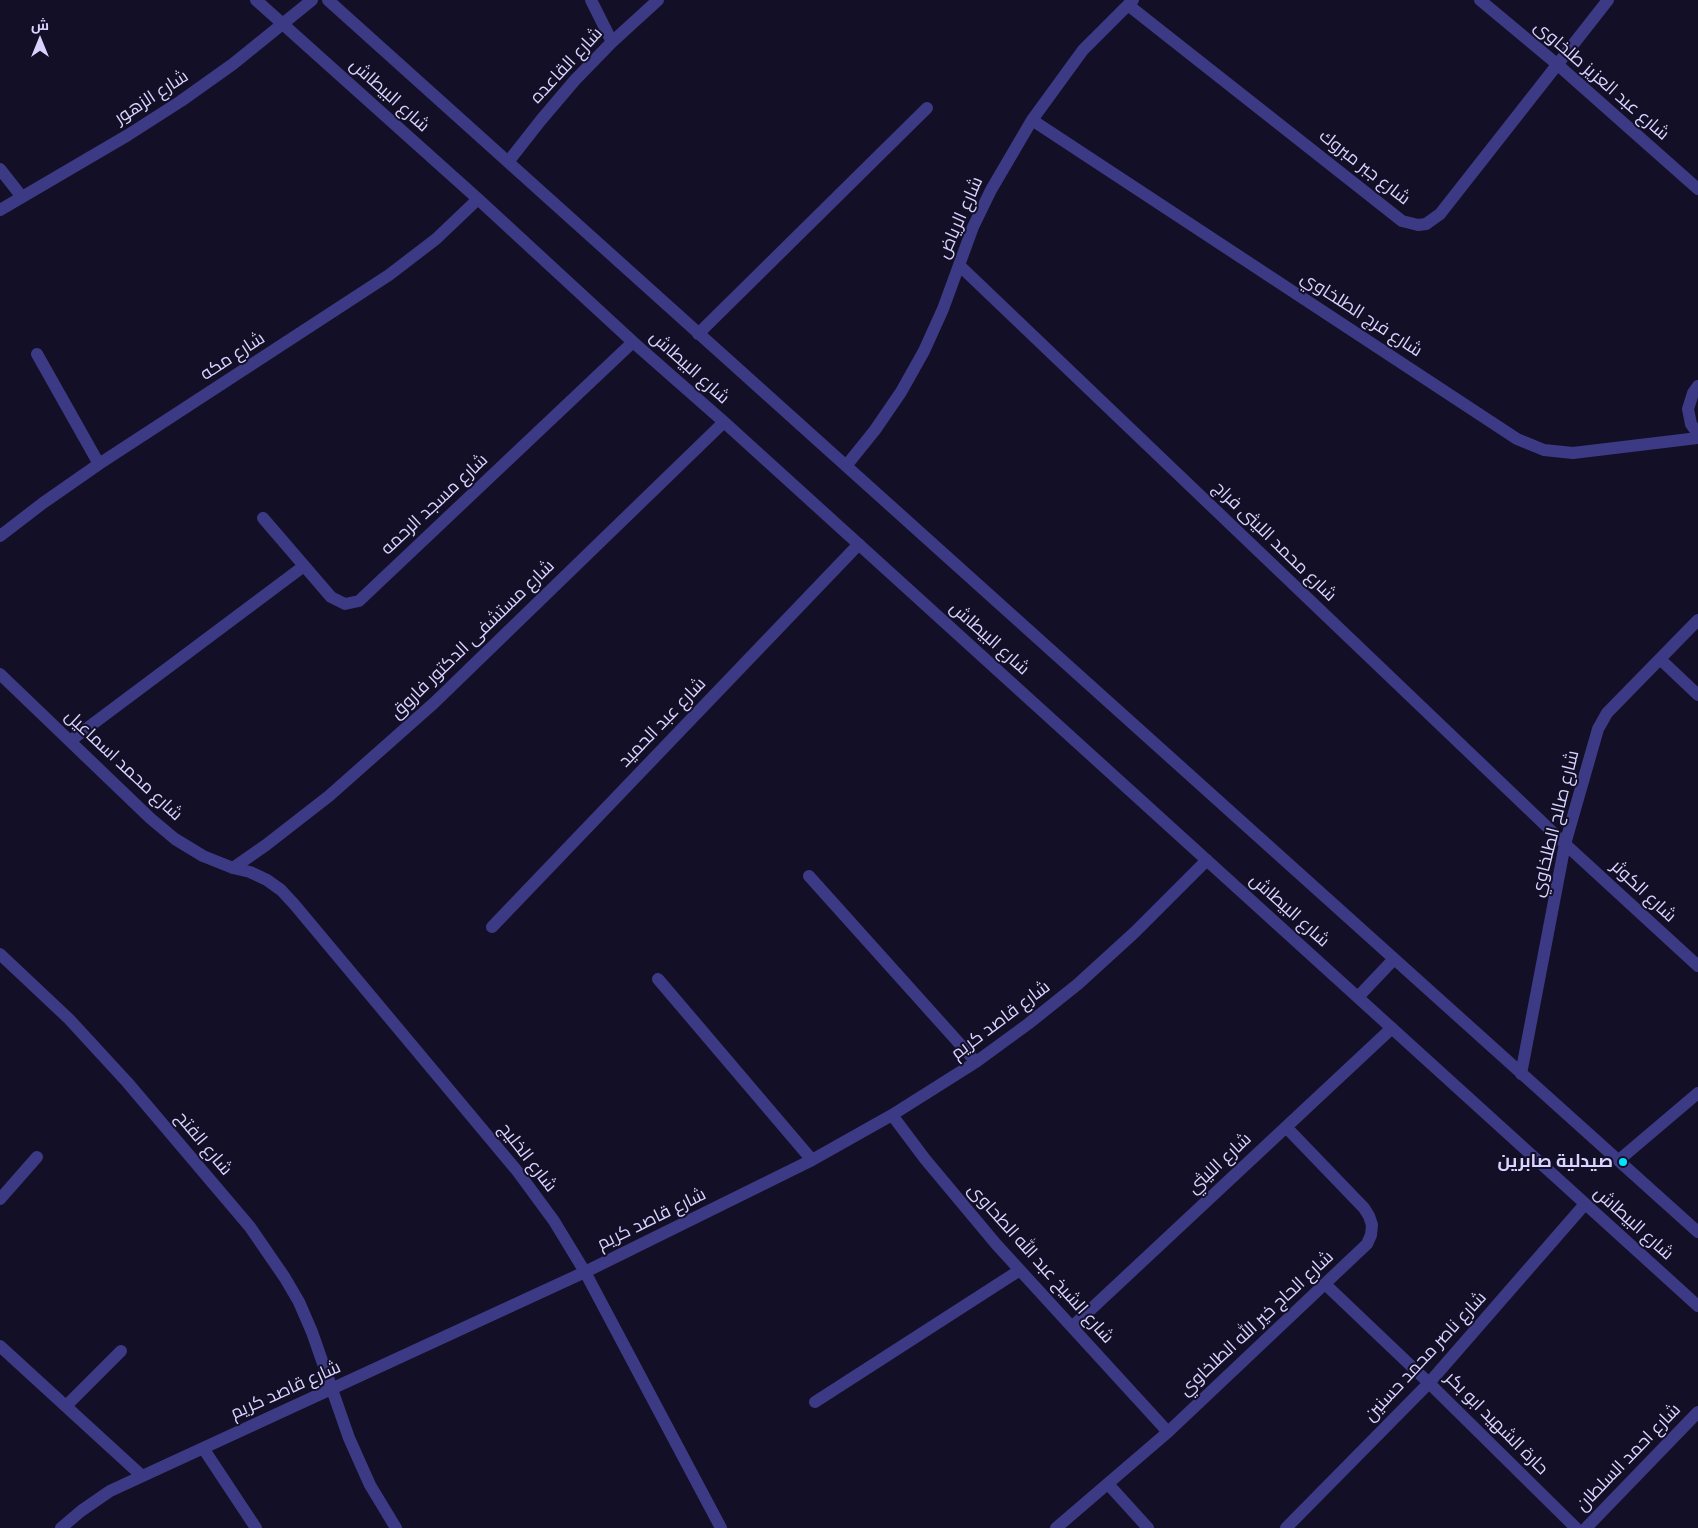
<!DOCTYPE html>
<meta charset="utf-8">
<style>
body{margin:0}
#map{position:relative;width:1698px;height:1528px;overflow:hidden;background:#130f26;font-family:"Roboto Condensed",Cairo,sans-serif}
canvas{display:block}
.north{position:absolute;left:15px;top:15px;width:50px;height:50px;-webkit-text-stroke:4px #130f26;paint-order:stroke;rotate:0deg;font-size:14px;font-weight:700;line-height:20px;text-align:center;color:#d9d4ff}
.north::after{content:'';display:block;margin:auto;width:18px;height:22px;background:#d9d4ff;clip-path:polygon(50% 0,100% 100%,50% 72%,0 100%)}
</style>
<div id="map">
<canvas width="1698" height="1528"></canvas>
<div class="north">ش</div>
</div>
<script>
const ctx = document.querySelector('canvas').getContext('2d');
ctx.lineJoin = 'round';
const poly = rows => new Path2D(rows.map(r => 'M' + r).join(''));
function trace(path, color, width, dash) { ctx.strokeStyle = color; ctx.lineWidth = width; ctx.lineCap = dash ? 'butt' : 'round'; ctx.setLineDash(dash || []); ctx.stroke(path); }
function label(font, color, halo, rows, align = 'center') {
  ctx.font = font + ' "Roboto Condensed",Cairo,sans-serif'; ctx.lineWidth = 4; ctx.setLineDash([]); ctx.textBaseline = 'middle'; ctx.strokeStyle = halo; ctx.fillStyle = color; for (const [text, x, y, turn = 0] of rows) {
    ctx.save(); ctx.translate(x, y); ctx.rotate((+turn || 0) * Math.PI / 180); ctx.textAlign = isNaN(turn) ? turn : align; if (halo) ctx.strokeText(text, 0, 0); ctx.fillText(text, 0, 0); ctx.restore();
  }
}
trace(poly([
 [256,0,478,199,633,342,724,422,1698,1306],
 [328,0,1698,1232],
 [591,0,612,42],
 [1480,0,1558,65,1698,189],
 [1128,5,1402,221,1418,225,1426,224,1440,214,1608,0],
 [1032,120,1517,439,1544,450,1573,453,1698,438],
 [508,162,541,120,575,80,612,42,658,0],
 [0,169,22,197],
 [0,210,128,135,181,101,233,64,312,0],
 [959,265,1565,844,1698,966],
 [698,334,927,108],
 [37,354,99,464],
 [1698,386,1693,393,1688,409,1691,424,1698,434],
 [846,466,875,430,901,392,924,351,943,309,973,227,991,190,1032,120,1083,50,1133,0],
 [263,518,331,597,345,604,359,601,633,342],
 [0,536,43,503,99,464,389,275,436,239,478,199],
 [1660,659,1698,695],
 [0,674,150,818,175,839,203,856,233,868,250,872,267,880,281,890,294,904,518,1172,554,1221,585,1272,721,1528],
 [70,741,304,566],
 [233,868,266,845,329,796,434,703,724,422],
 [809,876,976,1062],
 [492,927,859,544],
 [0,954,69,1019,127,1082,250,1227,285,1278,299,1302,312,1332,349,1438,370,1485,396,1528],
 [658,979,812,1160],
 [1358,997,1394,959],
 [1521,1074,1565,844,1598,729,1607,713,1698,620],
 [892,1115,925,1159,996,1244,1168,1432],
 [1619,1160,1698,1093],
 [0,1199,37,1157],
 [1325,1284,1429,1383,1576,1528],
 [1073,1326,1392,1028],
 [0,1346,142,1476],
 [815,1402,1020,1270],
 [66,1406,121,1351],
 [203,1448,256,1528],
 [1108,1484,1148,1528],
 [61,1528,81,1511,110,1491,585,1272,812,1160,892,1115,976,1062,1028,1024,1078,984,1135,932,1207,860],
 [1056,1528,1168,1432,1367,1244,1371,1235,1372,1225,1369,1216,1364,1208,1286,1127],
 [1286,1528,1429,1383,1585,1204],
 [1586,1528,1698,1412]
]), '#3d3a85', 12);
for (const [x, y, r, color] of [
 [1623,1162,5,"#00e5ff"]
]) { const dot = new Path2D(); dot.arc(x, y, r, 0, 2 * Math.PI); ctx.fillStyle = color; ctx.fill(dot); trace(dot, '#130f26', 2); }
label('18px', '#d9d4ff', '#130f26', [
 ["شارع القاعده",567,66,-47],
 ["شارع عبد العزيز طلخاوى",1601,81,41],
 ["شارع البيطاش",389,96,42],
 ["شارع الزهور",152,98,-33],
 ["شارع جبر مبروك",1364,168,38],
 ["شارع الرياض",961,218,-66],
 ["شارع فرج الطلخاوي",1361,315,33],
 ["شارع مكه",233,357,-33],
 ["شارع البيطاش",689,368,42],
 ["شارع مسجد الرحمه",435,505,-43],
 ["شارع محمد الليثى فراج",1274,542,44],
 ["شارع البيطاش",989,639,42],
 ["شارع مستشفى الدكتور فاروق",473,640,-44],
 ["شارع عبد الحميد",663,723,-46],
 ["شارع محمد اسماعيل",123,766,43],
 ["شارع صالح الطلخاوي",1556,824,-76],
 ["شارع الكوثر",1643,892,43],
 ["شارع البيطاش",1289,911,42],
 ["شارع قاصد كريم",1001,1021,-37],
 ["شارع الفتح",203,1144,50],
 ["شارع الخليج",527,1158,52],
 ["شارع الليثي",1220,1164,-43],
 ["شارع قاصد كريم",652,1220,-26],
 ["شارع البيطاش",1633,1224,42],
 ["شارع الشيخ عبد الله الطحاوى",1040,1264,48],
 ["شارع الحاج خير الله الطلخاوي",1257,1324,-43],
 ["شارع ناصر محمد حسنين",1426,1357,-47],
 ["شارع قاصد كريم",286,1391,-24],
 ["حارة الشهيد ابو بكر",1496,1424,45],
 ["شارع احمد السلطان",1629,1458,-46]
]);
label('bold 18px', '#d9d4ff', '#130f26', [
 ["صيدلية صابرين",1613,1162]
], 'right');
</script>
